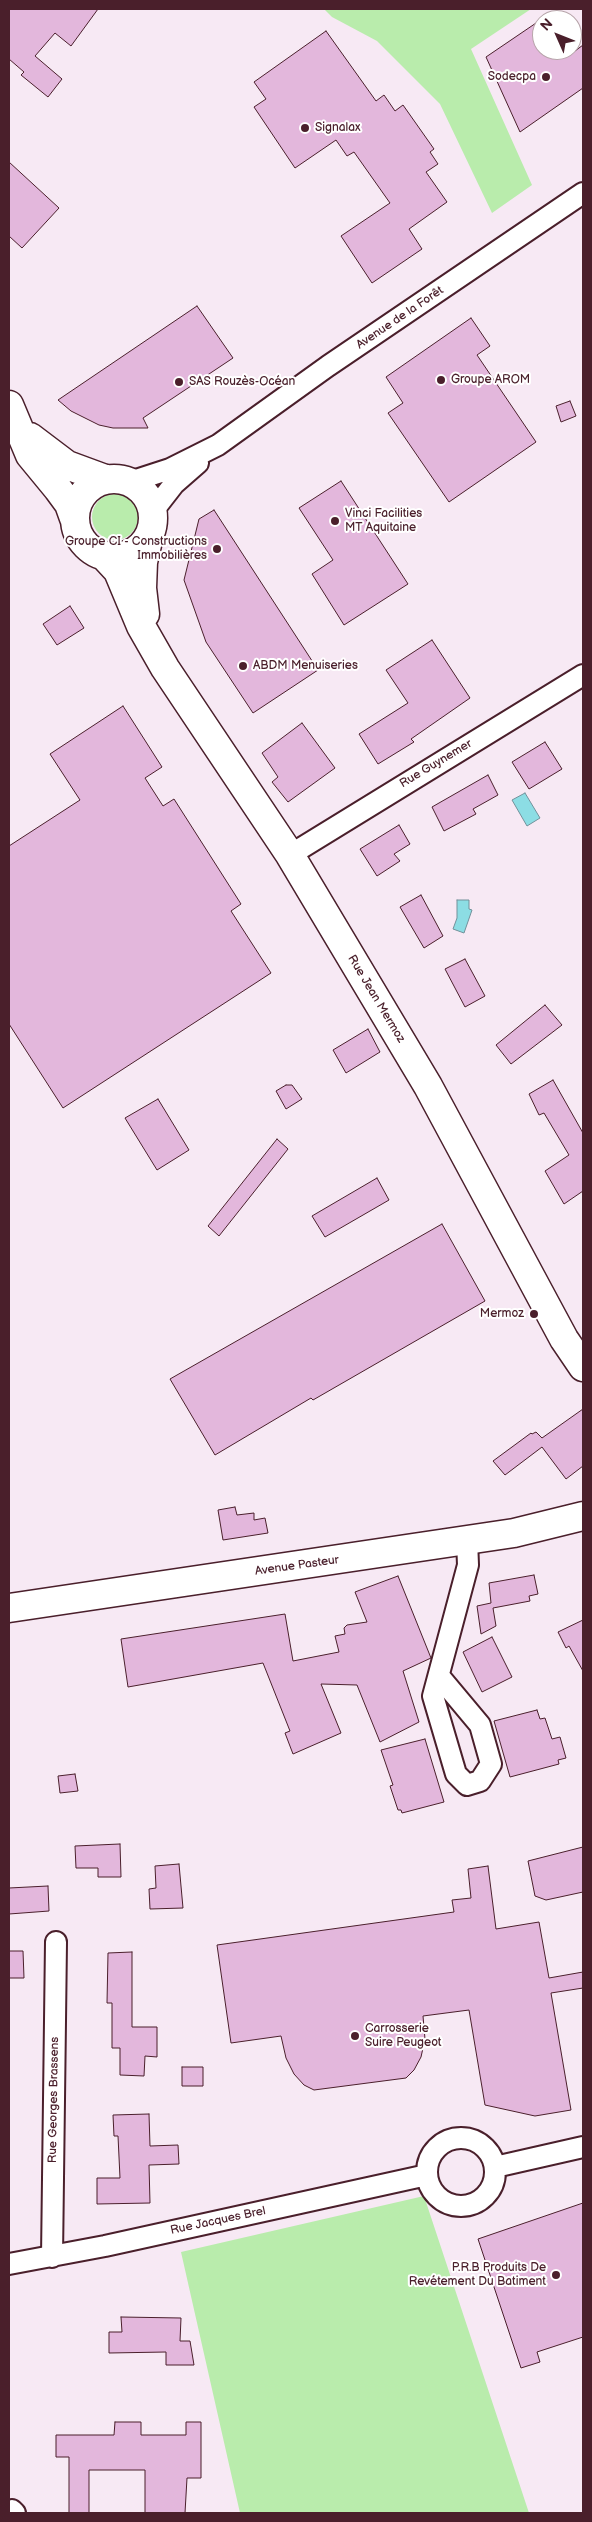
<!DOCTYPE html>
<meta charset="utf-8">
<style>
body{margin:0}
#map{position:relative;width:592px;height:2522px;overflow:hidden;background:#f7e9f4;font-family:"Balsamiq Sans",sans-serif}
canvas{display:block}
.frame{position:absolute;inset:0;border:10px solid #4a1f2b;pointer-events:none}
.north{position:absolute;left:532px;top:10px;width:50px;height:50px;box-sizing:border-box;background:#fff;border:1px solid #b7a5aa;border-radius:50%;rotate:314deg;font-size:14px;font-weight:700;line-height:20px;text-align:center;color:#4a1f2b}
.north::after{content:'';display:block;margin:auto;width:18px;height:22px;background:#4a1f2b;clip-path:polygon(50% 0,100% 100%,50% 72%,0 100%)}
</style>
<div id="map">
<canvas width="592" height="2522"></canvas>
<div class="frame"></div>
<div class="north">N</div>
</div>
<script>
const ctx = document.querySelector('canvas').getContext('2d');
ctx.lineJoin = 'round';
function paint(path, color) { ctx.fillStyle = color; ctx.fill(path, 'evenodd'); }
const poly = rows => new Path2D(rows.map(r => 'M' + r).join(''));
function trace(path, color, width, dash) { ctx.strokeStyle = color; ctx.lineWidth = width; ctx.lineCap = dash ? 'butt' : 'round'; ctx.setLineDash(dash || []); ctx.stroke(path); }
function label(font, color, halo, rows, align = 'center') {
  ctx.font = font + ' "Balsamiq Sans",sans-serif'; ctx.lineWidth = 4; ctx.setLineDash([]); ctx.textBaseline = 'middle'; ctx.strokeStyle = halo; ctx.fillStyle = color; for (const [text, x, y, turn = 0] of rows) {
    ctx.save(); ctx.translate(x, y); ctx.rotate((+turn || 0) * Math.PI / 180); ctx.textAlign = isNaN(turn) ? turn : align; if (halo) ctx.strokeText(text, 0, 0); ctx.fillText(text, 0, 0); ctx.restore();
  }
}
paint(poly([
 [324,9,531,9,471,49,532,185,492,213,440,104,377,41,332,17],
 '92 517a23 23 0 1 1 46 0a23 23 0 1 1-46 0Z',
 [424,2196,529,2513,240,2513,181,2252]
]), '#b9ecac');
const water = poly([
 [525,793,540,818,527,826,512,800,525,793],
 [457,900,469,900,469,909,472,910,464,933,453,929,457,918,457,900]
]);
paint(water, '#8cdde4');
trace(water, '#72919a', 1);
const building = poly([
 [9,9,98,9,71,46,55,33,35,56,62,79,48,97,21,75,24,72,9,59,9,9],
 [542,19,542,50,575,51,583,45,583,88,520,132,486,57,542,19],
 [326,31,376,101,384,95,395,111,403,105,434,149,430,152,438,164,426,172,447,202,409,229,422,249,372,283,341,236,390,203,354,152,347,156,336,140,295,168,254,107,266,99,254,82,326,31],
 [9,162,59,208,22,248,9,236,9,162],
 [197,306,233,358,143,418,148,428,113,428,99,425,71,411,58,400,197,306],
 [471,318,490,346,477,355,536,442,449,502,388,413,403,403,386,377,471,318],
 [570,401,576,416,561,422,556,406,570,401],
 [341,481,408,584,344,625,312,574,333,560,299,508,341,481],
 [214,510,318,670,253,713,206,642,184,580,199,519,214,510],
 [70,606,84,628,57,645,43,624,70,606],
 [432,640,470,698,411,739,414,742,378,764,359,734,408,703,386,670,432,640],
 [123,706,162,767,145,778,163,806,174,799,241,904,231,911,271,973,63,1108,9,1024,9,846,80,800,50,754,123,706],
 [302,723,335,768,288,802,272,782,278,777,262,753,302,723],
 [545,742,562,769,529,789,512,762,545,742],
 [488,775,498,795,473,809,476,814,444,831,432,807,488,775],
 [399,825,410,844,394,854,400,861,377,876,360,849,399,825],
 [421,895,443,936,424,948,400,907,421,895],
 [465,959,485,996,465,1007,445,969,465,959],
 [545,1005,562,1025,511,1064,496,1045,545,1005],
 [368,1029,380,1052,346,1073,333,1050,368,1029],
 [553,1080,583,1133,583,1191,564,1204,545,1171,569,1155,544,1113,539,1115,529,1094,553,1080],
 [286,1085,292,1085,302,1099,286,1109,276,1091,286,1085],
 [158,1099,189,1150,157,1170,125,1118,158,1099],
 [277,1139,288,1149,219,1236,208,1226,277,1139],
 [377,1178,389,1200,325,1237,312,1216,377,1178],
 [442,1224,485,1301,313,1400,311,1398,215,1455,170,1379,442,1224],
 [583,1409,583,1466,566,1479,542,1447,505,1475,493,1461,531,1433,532,1434,536,1432,542,1438,583,1409],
 [235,1507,237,1515,254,1513,254,1520,265,1518,268,1533,223,1540,218,1510,235,1507],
 [534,1575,538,1594,529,1596,530,1601,493,1608,496,1626,481,1634,477,1606,491,1603,489,1583,534,1575],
 [398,1576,431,1658,403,1671,419,1722,380,1742,357,1685,321,1684,341,1733,293,1754,285,1733,290,1731,263,1663,128,1687,121,1639,285,1614,293,1661,339,1652,335,1636,345,1634,344,1628,347,1625,367,1622,355,1592,398,1576],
 [583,1620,583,1671,569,1646,566,1648,558,1632,583,1620],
 [492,1637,512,1677,482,1692,463,1652,492,1637],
 [537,1710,540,1719,545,1718,552,1739,560,1737,566,1758,558,1760,559,1764,510,1777,494,1721,537,1710],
 [425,1739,444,1802,402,1813,401,1810,398,1810,390,1786,393,1785,381,1750,425,1739],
 [75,1774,78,1791,60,1793,58,1776,75,1774],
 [120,1844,121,1877,98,1877,98,1868,76,1868,75,1846,120,1844],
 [583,1847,583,1892,546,1900,535,1896,528,1861,583,1847],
 [179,1864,183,1908,150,1909,149,1889,156,1888,155,1866,179,1864],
 [488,1866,496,1929,539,1922,549,1978,583,1972,583,1988,551,1993,571,2110,535,2116,485,2105,469,2010,423,2016,425,2039,421,2057,414,2070,406,2078,314,2090,304,2085,294,2074,286,2058,281,2036,231,2043,217,1945,454,1912,452,1900,471,1898,468,1869,488,1866],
 [48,1886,49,1911,9,1914,9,1888,48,1886],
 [9,1951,23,1951,24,1978,9,1978,9,1951],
 [132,1952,132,2027,157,2027,157,2057,145,2056,144,2076,120,2075,120,2048,112,2048,112,2003,107,2003,108,1953,132,1952],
 [182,2067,203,2067,203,2086,182,2086,182,2067],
 [149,2114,150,2146,178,2145,179,2164,149,2165,150,2203,97,2204,97,2178,120,2178,118,2136,114,2136,113,2115,149,2114],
 [583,2203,583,2337,537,2352,540,2362,521,2368,478,2239,583,2203],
 [121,2317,181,2318,180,2341,190,2341,194,2365,166,2365,166,2352,109,2353,109,2332,122,2332,121,2317],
 [115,2422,141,2422,141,2435,186,2435,186,2422,201,2422,201,2478,187,2478,185,2513,145,2513,145,2470,89,2470,89,2513,69,2513,69,2457,56,2457,56,2435,114,2435,115,2422]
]);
paint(building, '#e3b7dc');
trace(building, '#4a1f2b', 1);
const street = poly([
 [130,482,170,469,218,445,328,366,583,193],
 [153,511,174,484,198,463],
 [290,855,583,675],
 [439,1676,480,1725,491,1764,480,1781,467,1785,456,1774,433,1696,468,1565,467,1540],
 '427 2172a34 34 0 1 1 68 0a34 34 0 1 1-68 0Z',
 [495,2167,583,2147],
 [52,2257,56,1942],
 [9,2264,105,2246,427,2175],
 [12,2510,15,2513]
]);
const secondary = poly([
 [9,405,30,455,58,489,69,504,74,518],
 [30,437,67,465,105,479],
 '75 518a39 39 0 1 1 78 0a39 39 0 1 1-78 0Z',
 [105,557,118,571,141,626,165,668,290,855,428,1086,564,1339,583,1367],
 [145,614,142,588,143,562,149,536],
 [9,1608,514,1533,583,1516]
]);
trace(street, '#4a1f2b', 24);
trace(secondary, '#4a1f2b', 31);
trace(street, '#fff', 20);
trace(secondary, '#fff', 28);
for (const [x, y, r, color] of [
 [546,77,5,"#4a1f2b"],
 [305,128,5,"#4a1f2b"],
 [441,380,5,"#4a1f2b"],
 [179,382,5,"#4a1f2b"],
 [335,521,5,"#4a1f2b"],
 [217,549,5,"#4a1f2b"],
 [243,666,5,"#4a1f2b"],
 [534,1314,5,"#4a1f2b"],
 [355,2036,5,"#4a1f2b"],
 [556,2275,5,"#4a1f2b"]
]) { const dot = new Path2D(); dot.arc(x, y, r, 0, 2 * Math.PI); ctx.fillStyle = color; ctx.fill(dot); trace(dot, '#fff', 2); }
label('12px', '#4a1f2b', '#fff', [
 ["Sodecpa",536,77,"right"],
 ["Signalax",315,128],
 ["Groupe AROM",451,380],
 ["SAS Rouzès-Océan",189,382],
 ["Vinci Facilities",345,514],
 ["MT Aquitaine",345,528],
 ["Groupe CI - Constructions",207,542,"right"],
 ["Immobilières",207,556,"right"],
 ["ABDM Menuiseries",253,666],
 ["Mermoz",524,1314,"right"],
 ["Carrosserie",365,2029],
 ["Suire Peugeot",365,2043],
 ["P.R.B Produits De",546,2268,"right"],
 ["Revétement Du Batiment",546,2282,"right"]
], 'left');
label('12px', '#4a1f2b', '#fff', [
 ["Avenue de la Forêt",400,318,-34],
 ["Rue Guynemer",436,764,-31],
 ["Rue Jean Mermoz",376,999,59],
 ["Avenue Pasteur",297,1566,-8],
 ["Rue Georges Brassens",54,2100,-89],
 ["Rue Jacques Brel",218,2221,-12]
]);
</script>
